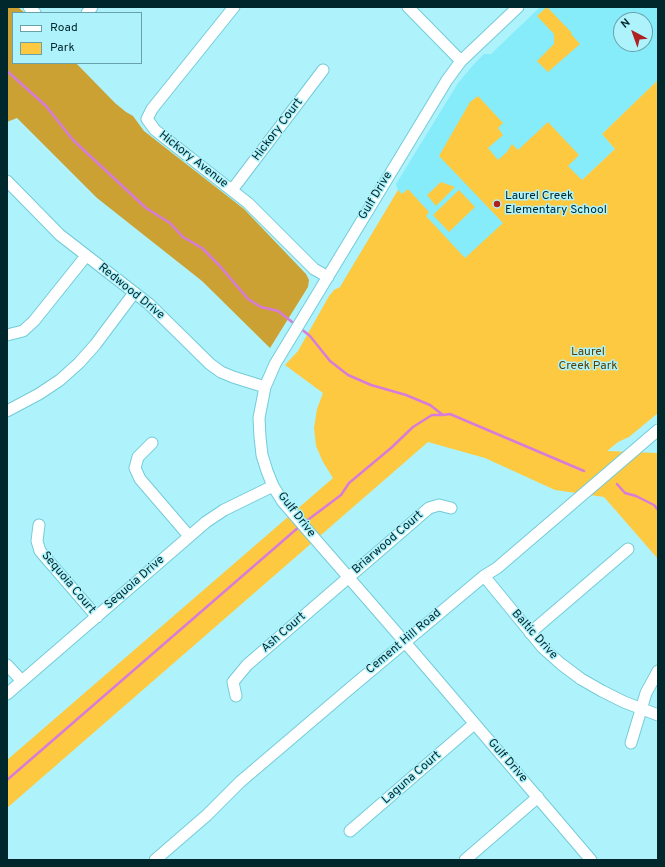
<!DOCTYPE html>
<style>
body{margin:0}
#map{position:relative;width:665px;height:867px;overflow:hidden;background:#aef3fc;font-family:Overpass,sans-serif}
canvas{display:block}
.frame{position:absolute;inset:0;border:8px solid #00272c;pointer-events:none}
.legend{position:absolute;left:12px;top:12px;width:130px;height:52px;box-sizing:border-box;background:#aef3fc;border:1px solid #68a1a9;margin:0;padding:5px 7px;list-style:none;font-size:12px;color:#00272c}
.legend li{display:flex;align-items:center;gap:8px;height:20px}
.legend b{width:20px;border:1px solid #68a1a9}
.north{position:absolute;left:613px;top:12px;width:40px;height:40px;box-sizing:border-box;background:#aef3fc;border:1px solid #68a1a9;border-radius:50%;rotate:319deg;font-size:11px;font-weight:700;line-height:16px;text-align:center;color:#00272c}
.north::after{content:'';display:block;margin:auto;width:14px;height:18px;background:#b12020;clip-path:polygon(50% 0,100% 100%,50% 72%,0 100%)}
</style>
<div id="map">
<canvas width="665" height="867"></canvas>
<div class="frame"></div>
<ul class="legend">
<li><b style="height:5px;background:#fff"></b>Road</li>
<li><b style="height:11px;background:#fcc941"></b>Park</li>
</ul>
<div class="north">N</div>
</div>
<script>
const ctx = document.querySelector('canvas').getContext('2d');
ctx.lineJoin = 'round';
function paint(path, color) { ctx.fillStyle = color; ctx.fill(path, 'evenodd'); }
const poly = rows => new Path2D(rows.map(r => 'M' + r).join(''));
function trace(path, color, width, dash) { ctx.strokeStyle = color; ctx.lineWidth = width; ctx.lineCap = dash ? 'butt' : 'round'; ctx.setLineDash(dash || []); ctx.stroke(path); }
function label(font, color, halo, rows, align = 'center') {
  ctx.font = font + ' Overpass,sans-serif'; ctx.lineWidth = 3; ctx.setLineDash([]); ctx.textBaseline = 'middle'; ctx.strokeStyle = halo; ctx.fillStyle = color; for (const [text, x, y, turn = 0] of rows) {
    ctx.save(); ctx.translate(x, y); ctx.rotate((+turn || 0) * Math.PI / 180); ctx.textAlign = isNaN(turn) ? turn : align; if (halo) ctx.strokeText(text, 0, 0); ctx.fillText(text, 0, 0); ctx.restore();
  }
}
paint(poly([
 [540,7,658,7,658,80,602,134,615,149,582,180,537,296,340,287,398,191,396,184,458,83,474,64,484,54,491,54],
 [621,20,645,20,645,44,621,44]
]), '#87ecfa');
paint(poly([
 [547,7,572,33,571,34,580,44,548,72,537,61,554,44,554,34,537,16],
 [658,80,658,413,629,437,618,442,607,451,657,453,658,454,658,559,604,497,555,490,485,458,428,442,7,808,7,760,333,478,323,462,316,446,314,428,317,409,323,393,285,365,298,351,329,296,334,290,340,287,398,190,402,194,408,189,429,212,426,216,465,258,503,223,439,156,470,102,478,96,503,123,498,128,503,135,488,148,498,160,507,152,512,144,518,150,548,122,579,155,568,166,582,180,615,149,602,134],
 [441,182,455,187,436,206,427,195],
 [459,190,475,207,449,232,433,215]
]), '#fcc941');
paint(poly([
 [7,7,18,7,25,13,13,13,13,63,76,63,115,103,126,112,133,116,144,131,244,209,306,274,309,280,308,287,270,348,202,281,97,198,17,118,7,122]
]), '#cba134');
trace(poly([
 [7,71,46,106,73,140,146,208,170,223,183,237,202,248,219,265,248,299,261,307,278,311,296,325],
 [300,328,310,336,330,361,348,375,371,385,406,395,430,405,443,415,450,414,584,471],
 [617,484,625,493,636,496,654,505,658,510],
 [305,522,341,495,349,483,391,448,413,427,432,415,442,415],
 [7,780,300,526]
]), '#d97cd9', 2.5);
const minor = poly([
 [29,7,35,13],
 [234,7,152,109,147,119,155,130,248,203,314,269,328,277],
 [408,7,461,61],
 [518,7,461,61,447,80,275,364,265,387,259,418,260,437,262,455,267,471,273,486,283,502,416,655,591,860],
 [87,13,92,7],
 [7,181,60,235,149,304,210,364,221,372,233,377,265,387],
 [232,190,323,70],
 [7,335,23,331,34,321,86,256],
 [7,411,39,394,60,380,79,363,95,345,134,293],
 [152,443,138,457,135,468,140,479,189,536],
 [39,525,37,541,40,551,97,617],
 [484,576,543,648,561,664,581,679,602,691,624,702,658,715],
 [530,633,628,549],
 [7,665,22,681],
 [7,694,206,522,224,510,273,486],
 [236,696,233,682,247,665,429,508,439,505,451,508],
 [631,743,646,693,658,671],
 [350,831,474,724],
 [155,860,207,815,240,782,348,690,484,576,497,568,658,430],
 [465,860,538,797]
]);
trace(minor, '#74cbd8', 13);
trace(minor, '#fff', 11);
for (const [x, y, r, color] of [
 [497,204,4,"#b12020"]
]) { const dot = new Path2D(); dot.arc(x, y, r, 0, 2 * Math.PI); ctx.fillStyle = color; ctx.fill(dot); trace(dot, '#aef3fc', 1.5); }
label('12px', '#00272c', '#aef3fc', [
 ["Hickory Court",278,130,-53],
 ["Hickory Avenue",193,160,38],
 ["Gulf Drive",376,196,-59],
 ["Redwood Drive",131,292,39],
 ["Gulf Drive",296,515,52],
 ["Briarwood Court",388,543,-41],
 ["Sequoia Court",68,583,50],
 ["Sequoia Drive",135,583,-41],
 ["Ash Court",284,633,-41],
 ["Baltic Drive",534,635,48],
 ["Cement Hill Road",404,642,-40],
 ["Gulf Drive",507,761,49],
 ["Laguna Court",412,778,-41]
]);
label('12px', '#00272c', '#aef3fc', [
 ["Laurel Creek",505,197],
 ["Elementary School",505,211]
], 'left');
label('12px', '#564002', '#aef3fc', [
 ["Laurel",588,353],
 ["Creek Park",588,367]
]);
</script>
